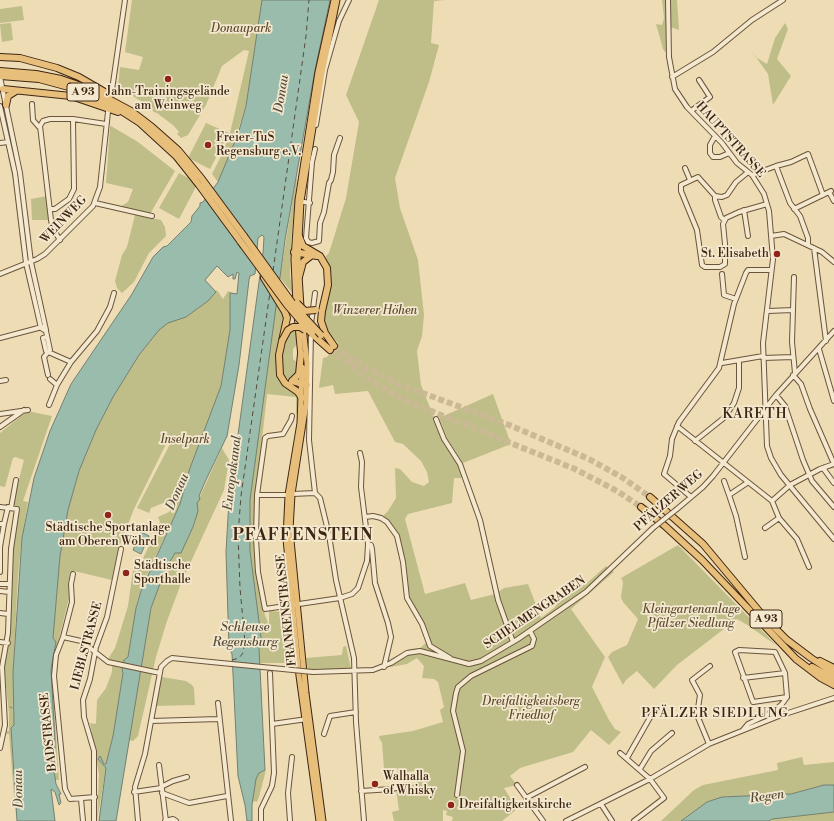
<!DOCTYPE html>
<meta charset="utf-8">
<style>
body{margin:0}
canvas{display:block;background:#eedcb5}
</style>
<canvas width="834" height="821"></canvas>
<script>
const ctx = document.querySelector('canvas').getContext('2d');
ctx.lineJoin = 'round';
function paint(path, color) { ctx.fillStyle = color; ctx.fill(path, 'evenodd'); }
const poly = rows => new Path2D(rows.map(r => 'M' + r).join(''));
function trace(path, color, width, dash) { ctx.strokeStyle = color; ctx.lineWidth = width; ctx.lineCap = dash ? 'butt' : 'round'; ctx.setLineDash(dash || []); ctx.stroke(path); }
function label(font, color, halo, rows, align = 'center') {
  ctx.font = font + ' "Libre Bodoni",serif'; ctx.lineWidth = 3.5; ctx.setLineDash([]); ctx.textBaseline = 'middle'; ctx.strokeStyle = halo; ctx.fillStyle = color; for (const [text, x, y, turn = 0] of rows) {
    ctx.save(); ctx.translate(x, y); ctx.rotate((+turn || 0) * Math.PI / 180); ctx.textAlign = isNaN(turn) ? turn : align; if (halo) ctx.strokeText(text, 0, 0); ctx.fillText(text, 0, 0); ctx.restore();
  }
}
paint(poly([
 [132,0,262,0,246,105,229,158,218,182,212,174,223,152,230,133,249,51,244,50,222,66,206,105,188,135,181,138,177,134,179,132,174,126,157,113,154,112,147,105,118,87,120,67,139,70,143,57,125,52],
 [379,0,445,0,434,1,431,43,439,45,429,82,395,178,400,208,418,260,424,315,422,336,417,351,421,385,438,428,459,465,464,478,454,478,452,503,408,514,405,519,425,594,465,583,471,600,495,594,504,588,528,584,541,618,554,608,566,593,586,584,606,566,614,572,571,609,605,657,592,687,609,720,615,729,621,732,609,745,591,730,573,752,520,768,510,776,517,785,504,788,517,809,502,821,452,821,453,817,446,815,447,811,443,810,443,821,394,821,392,812,399,810,396,789,416,784,415,771,398,773,397,768,384,769,382,742,380,740,379,736,413,731,443,722,440,710,444,707,438,682,434,679,422,678,424,666,417,658,407,664,390,667,386,661,410,649,420,648,428,641,425,632,409,603,403,562,397,536,381,518,388,511,396,498,395,468,400,469,412,482,424,486,429,482,427,472,421,461,403,444,395,442,368,391,335,394,333,385,319,388,323,358,327,357,338,343,328,332,325,323,325,308,330,287,331,274,325,257,329,253,346,198,359,122,346,95],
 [662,0,668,0,668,52,665,52,663,49,656,24,662,25,664,18],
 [670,0,677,0,679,30,670,27],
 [22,6,24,20,0,23,0,9],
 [11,23,13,40,2,42,0,24],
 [785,23,788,29,777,59,791,76,773,105,768,74,748,46,757,58,767,64,775,38],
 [206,123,229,133,210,169,188,158],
 [111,126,138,142,175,171,150,214,146,213,146,212,120,207,128,202,133,189,106,183,110,127],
 [9,155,15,178,22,256,13,181,8,156],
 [179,173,198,183,179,219,159,208],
 [296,179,297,179,291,242,290,276,293,294,280,278],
 [47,196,51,220,32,220,31,199],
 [135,215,161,220,165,227,166,236,149,253,134,282,122,293,117,288,115,281,122,255,127,247],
 [217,290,223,299,228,291,233,293,230,294,230,330,221,386,190,468,180,504,145,579,137,602,128,657,124,660,122,670,123,673,113,736,106,764,98,759,106,768,97,821,99,774,90,723,95,724,96,723,97,700,106,688,112,672,112,662,108,659,115,648,128,606,134,563,136,559,142,561,154,534,143,528,145,524,148,523,153,527,158,525,160,522,158,517,169,512,171,509,168,501,151,508,149,513,137,508,170,444,167,442,134,509,119,547,112,580,74,571,70,573,68,584,69,598,54,659,53,690,59,780,55,780,51,669,56,642,53,638,60,556,68,509,79,471,96,430,113,397,139,355,159,330,168,323,186,317,208,301],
 [276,299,286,318,277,350,277,375,282,385,295,392,299,398,299,414,296,413,296,397,267,394,256,495,254,538,257,574,265,615,269,625,269,611,286,612,293,663,260,663,259,648,262,645,250,551,250,500],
 [297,328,298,343,293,349,293,359,299,364,298,373,291,379,288,379,283,374,282,356,289,331],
 [493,394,511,444,463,463,447,438,439,418],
 [27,411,52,416,23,501,28,502,22,538,18,576,13,672,14,725,11,728,16,821,9,734,6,734,7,731,9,731,9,714,4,666,9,643,12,547,20,509,12,506,24,460,15,457,13,458,5,487,0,486,0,433],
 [222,448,229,460,224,490,182,581,167,621,156,657,138,736,133,741,129,740,150,614,156,589,174,554,184,545,190,534,195,523,197,503],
 [678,545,777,646,749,626,737,619,677,665,654,689,637,671,626,680,623,685,608,657,612,652,627,645,638,619,623,602,621,597,623,582,621,578],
 [346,646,351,669,308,670,306,658,342,655,343,647],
 [162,677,186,681,192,685,194,688,195,705,156,706],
 [802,757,804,765,834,762,834,785,824,785,791,794,722,797,707,802,681,821,661,821,694,790,703,785,778,770,777,763],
 [266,770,259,797,257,802,252,801,256,777,259,773],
 [834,812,834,821,769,821,772,819]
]), '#bfbe89');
const water = poly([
 [262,0,330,0,315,70,285,240,250,500,250,551,262,645,259,648,265,770,259,773,256,779,252,805,252,821,247,821,245,805,238,776,232,654,229,648,226,552,229,500,263,253,264,237,262,235,258,238,255,274,250,276,249,280,239,365,227,436,205,482,199,496,200,499,197,503,198,511,193,527,181,553,175,553,165,570,151,608,116,821,99,821,106,768,98,759,100,756,104,764,106,764,113,736,123,673,122,670,124,660,128,657,136,608,141,591,180,504,190,468,221,386,230,330,230,293,237,294,239,273,237,272,235,279,233,279,233,274,228,277,217,266,205,280,216,292,208,301,186,317,168,323,159,330,139,355,113,397,96,430,79,471,68,510,60,556,53,638,56,642,51,669,55,742,54,771,56,784,61,794,59,794,61,803,59,805,55,792,51,789,55,821,17,821,11,728,14,725,13,672,22,538,34,478,50,431,71,384,132,294,153,257,163,247,167,246,191,222,192,216,200,206,200,203,203,202,218,182,238,134,246,106,262,0],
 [141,532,149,536,141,554,133,550,141,532],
 [824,785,834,785,834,812,772,819,769,821,681,821,707,802,722,797,791,794,824,785]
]);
paint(water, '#99bcad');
trace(water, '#758070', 1);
trace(poly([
 [10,707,12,708]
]), '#758070', 1);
trace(poly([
 [273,271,306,36,309,0],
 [232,660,239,658,243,653,245,642,240,588,238,535,241,496,270,292]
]), '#554c3a', 1, [5, 4]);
trace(poly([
 [334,347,363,366,401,385,509,425,589,459,623,478,650,497],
 [330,350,373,382,404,400,575,469,617,491,641,507]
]), '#cbb895', 6, [6, 3]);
const minor = poly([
 [668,0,669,57,675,89,687,107,722,143,737,163,752,175,764,194,769,211,773,259,763,343,767,446,771,458,781,475,834,539],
 [0,77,20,173,31,262,46,330],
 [672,77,713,52,752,20,783,0],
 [112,90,125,0],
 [32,104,33,120,39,127],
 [0,106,15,173,26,263,41,328,46,331,50,350,44,357,48,375],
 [691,111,710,97,699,80],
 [316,125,325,70,339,21,349,0],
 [715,136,710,145,710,153,713,157,720,157,729,153],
 [0,143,8,142],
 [315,149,312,162,306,238,308,242,312,243,319,241,320,223,324,212,329,183,331,180,333,172,334,155,340,138],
 [776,166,791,162,808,154,823,195],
 [685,168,690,180],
 [747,173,736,182,727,195,722,197,715,196,698,177,681,185,681,191,697,230,702,265,705,267,720,267,725,264,725,244,723,224,726,218,739,212,767,204],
 [752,175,776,166,790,203,800,216,808,238,808,245],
 [829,192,834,201],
 [715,196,715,200,721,217,724,220],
 [298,201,310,203],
 [95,203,152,216],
 [51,209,55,209,69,199,74,189,73,119],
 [794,209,831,191],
 [744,210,748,236],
 [771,236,784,234,822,252,834,262],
 [60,240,53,229,51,220,40,126,43,121,50,119,73,119,106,124],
 [814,248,826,341],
 [0,274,37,259,45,254,93,206,100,187,108,112],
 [722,274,724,295,736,299],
 [794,277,792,342,795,373],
 [768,311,793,310],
 [311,324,315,293],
 [311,331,309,440,315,493,320,498,329,535,336,580,354,658,356,722,364,821],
 [47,337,43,338,46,351,71,362],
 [0,338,42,327],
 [819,349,834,401],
 [763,358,793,357],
 [722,363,763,356],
 [793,375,801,384,810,409,834,464],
 [50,379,57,385],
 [0,381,6,380],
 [776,395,785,406,803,460,812,481,834,507],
 [49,405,57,385,71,362,97,331,110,307,114,293],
 [0,414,28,410],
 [436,419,444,439,460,464,480,520,498,600,513,642],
 [677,426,772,501,779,518,797,539,809,567],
 [0,427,24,410],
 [695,441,725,417,734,403,739,388,739,361],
 [823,468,834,483],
 [724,481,729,495],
 [292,494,315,493],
 [257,495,256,538,258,572,265,609,340,598,352,594,358,588,367,561,368,544,361,487,362,462,360,453],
 [288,495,257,495,265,438,268,436,283,434,291,420,292,416],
 [691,497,664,474,670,456,672,439,679,422,719,368,734,304,746,273,748,270,771,270],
 [772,501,790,485,820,469,834,464],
 [0,507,17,509,11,549,8,633,2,667,5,725,0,748],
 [11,508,16,480],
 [677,509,703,487,713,476,776,395,834,331],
 [365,517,373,516,381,518,387,522,397,536,403,562,407,598,422,624,430,646,450,658],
 [0,524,4,524,8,507],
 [765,528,779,518],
 [368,544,371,545,372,549,375,583,388,623,391,637,384,667],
 [745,557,736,516,729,495,747,483],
 [0,572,0,547,4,524],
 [73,574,71,584,72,602,63,637,81,641,108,662,160,673],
 [0,584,9,584],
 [0,591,9,592],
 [0,613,8,614],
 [63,637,56,655,54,676,65,789,70,799,95,797],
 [0,642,8,643],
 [313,672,373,670,391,663,407,653,420,651,469,664,481,661,518,639,586,592,653,528],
 [743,678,785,673],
 [218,703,231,821],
 [151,721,219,719],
 [272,724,307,719],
 [743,730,748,724,773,712,782,704,787,697,753,702,735,652,739,650,775,652,785,673,787,697],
 [324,734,330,716,356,712],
 [709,744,697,715,700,695,692,680,710,666],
 [620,753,650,779,664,798,634,821],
 [627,758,652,714],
 [159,765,166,821],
 [640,769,651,751,672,733],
 [517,785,543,821],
 [161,787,173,781,187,777],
 [361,791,392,789,408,785],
 [134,792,161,788],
 [162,793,189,803,227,796],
 [457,795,463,751,453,711,456,693,458,687,471,676,532,646,534,639,530,631],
 [526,798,585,767],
 [81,799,83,821],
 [601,804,612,821],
 [94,821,94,751,84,717,83,700,90,679,96,647,107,617,121,549],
 [138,821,135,787,145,754,161,667,167,661,172,658,201,661],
 [165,821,173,819,176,821],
 [261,821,261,809,272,786,274,773,270,673],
 [290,821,288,793,292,757],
 [566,821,650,779,709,744,779,716,834,698]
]);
const major = poly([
 [296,305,294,259,298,200,318,72,334,0],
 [301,307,298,259,301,201,322,73,337,0],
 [297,315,301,357],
 [303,327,307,363,306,404,292,494,290,530,306,693,323,821],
 [302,367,300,423,288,495,286,539,299,676,319,821]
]);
const highway = poly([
 [0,57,20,58,57,68,79,77,110,95],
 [0,71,36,74,61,79,90,89,131,111,152,127,178,150,202,179,244,236],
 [0,76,39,79,76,89,112,105,140,123,176,156,199,185,243,245],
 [3,89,71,96,118,112],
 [6,105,8,96,16,91],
 [299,236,303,246,320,256,327,268,328,285,322,311,321,321,325,333,334,346],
 [294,252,317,256],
 [299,277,303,262,312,255],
 [264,278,285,312,287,318,279,355,280,375,285,383,298,392,302,398],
 [312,334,330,350],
 [292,381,299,374,301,354],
 [292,381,307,385],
 [650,497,703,544,764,617,787,640,811,658,834,673],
 [641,507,665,526,702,560,796,659,821,678,834,685],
 [820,661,834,668],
 [812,667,834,679]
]);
trace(minor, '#6a543c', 6);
trace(major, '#3e2614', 7);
trace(highway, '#3e2614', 8);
trace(minor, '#f4e8cf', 4);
trace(major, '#e7be7a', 5);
trace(highway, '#e7be7a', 6);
const minorBridge = poly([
 [653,528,677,509],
 [201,661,313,672]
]);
const highwayBridge = poly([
 [244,236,296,308,321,335],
 [240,241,287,305,312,334],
 [297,303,305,311,316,310],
 [282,341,288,330,293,327,300,327,305,330]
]);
trace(minorBridge, '#6a543c', 6, []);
trace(highwayBridge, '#3e2614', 8, []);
trace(minorBridge, '#f4e8cf', 4);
trace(highwayBridge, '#e7be7a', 6);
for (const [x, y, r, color] of [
 [168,79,4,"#8f2418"],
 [208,145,4,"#8f2418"],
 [777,254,4,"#8f2418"],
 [108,515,4,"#8f2418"],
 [126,573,4,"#8f2418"],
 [375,784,4,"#8f2418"],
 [451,805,4,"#8f2418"]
]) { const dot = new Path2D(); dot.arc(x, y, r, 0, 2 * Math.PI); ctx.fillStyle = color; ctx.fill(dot); trace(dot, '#f4e8cf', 1.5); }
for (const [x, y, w] of [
 [83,92,32],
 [766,619,32]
]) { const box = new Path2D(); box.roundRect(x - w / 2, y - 9, w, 18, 3); ctx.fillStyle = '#f4e8cf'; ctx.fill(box); trace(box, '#3e2614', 1); }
label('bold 11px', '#3e2614', null, [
 ["A 93",83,92],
 ["A 93",766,619]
]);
label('italic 12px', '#5e4c31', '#f4e8cf', [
 ["Donaupark",241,29],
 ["Winzerer Höhen",375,311],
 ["Inselpark",185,440],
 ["Kleingartenanlage",691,610],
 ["Pfälzer Siedlung",691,624],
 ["Dreifaltigkeitsberg",531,702],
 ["Friedhof",531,716]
]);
label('12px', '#3e2614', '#f4e8cf', [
 ["Jahn-Trainingsgelände",168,92,"center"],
 ["am Weinweg",168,106,"center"],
 ["Freier-TuS",216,138],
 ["Regensburg e.V.",216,152],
 ["St. Elisabeth",769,254,"right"],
 ["Städtische Sportanlage",108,528,"center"],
 ["am Oberen Wöhrd",108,542,"center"],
 ["Städtische",134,566],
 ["Sporthalle",134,580],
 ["Walhalla",383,777],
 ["of Whisky",383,791],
 ["Dreifaltigkeitskirche",459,805]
], 'left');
label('12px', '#3e2614', '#f4e8cf', [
 ["HAUPTSTRASSE",730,140,48],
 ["WEINWEG",64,220,-46],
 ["PFÄLZER WEG",669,501,-41],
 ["FRANKENSTRASSE",287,610,-96],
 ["SCHELMENGRABEN",535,613,-34],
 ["LIEBLSTRASSE",87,646,-75],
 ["BADSTRASSE",49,732,-96]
]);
label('italic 13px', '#554c3a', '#f4e8cf', [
 ["Donau",282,94,-81],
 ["Europakanal",233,473,-83],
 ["Donau",178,492,-66],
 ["Schleuse",245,628],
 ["Regensburg",245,643],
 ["Donau",19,789,-91],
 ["Regen",767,797,-8]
]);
ctx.letterSpacing = '1px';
label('13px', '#3e2614', '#f4e8cf', [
 ["PFÄLZER SIEDLUNG",715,714]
]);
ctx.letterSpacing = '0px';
ctx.letterSpacing = '1px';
label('14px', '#3e2614', '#f4e8cf', [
 ["KARETH",755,415]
]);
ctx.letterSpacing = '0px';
ctx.letterSpacing = '1px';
label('bold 16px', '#3e2614', '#f4e8cf', [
 ["PFAFFENSTEIN",303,536]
]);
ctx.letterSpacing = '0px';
</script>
